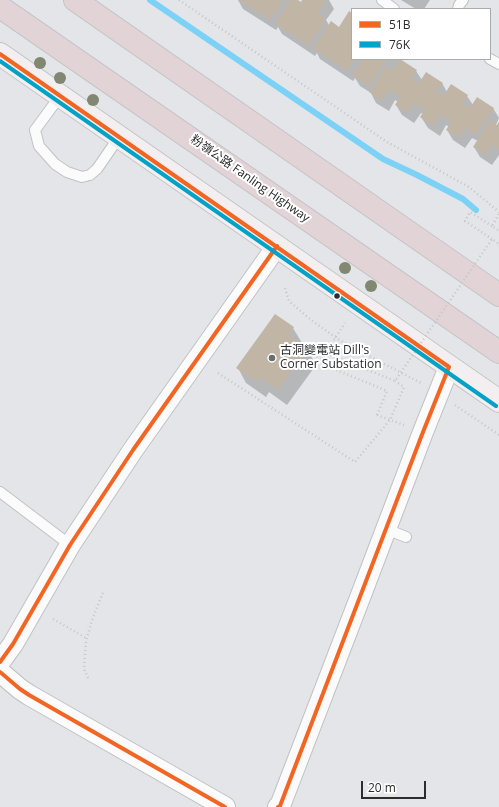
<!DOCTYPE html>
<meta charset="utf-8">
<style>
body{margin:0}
#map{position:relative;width:499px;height:807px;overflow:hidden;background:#e3e5e8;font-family:"Open Sans",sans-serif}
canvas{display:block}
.legend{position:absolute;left:351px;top:8px;width:140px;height:52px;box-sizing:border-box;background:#fff;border:1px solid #aaabab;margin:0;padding:5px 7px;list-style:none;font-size:12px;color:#2b2c2e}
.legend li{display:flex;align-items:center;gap:8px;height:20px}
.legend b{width:20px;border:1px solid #aaabab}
.scale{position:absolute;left:361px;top:781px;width:65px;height:18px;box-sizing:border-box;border:2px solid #2b2c2e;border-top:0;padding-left:5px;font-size:12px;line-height:14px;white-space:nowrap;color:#2b2c2e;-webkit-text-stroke:3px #fff;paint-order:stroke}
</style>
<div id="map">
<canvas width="499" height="807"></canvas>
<ul class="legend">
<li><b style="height:5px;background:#f26522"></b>51B</li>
<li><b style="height:5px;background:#02a3c6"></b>76K</li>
</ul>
<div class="scale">20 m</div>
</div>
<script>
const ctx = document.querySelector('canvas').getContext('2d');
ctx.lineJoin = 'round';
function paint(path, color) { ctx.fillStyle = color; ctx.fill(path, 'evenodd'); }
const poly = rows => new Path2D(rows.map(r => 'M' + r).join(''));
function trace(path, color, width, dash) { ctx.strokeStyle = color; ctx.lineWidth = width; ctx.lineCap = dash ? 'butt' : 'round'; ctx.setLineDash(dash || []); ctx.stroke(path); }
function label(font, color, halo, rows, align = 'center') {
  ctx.font = font + ' "Open Sans","Noto Sans SC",sans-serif'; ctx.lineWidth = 4; ctx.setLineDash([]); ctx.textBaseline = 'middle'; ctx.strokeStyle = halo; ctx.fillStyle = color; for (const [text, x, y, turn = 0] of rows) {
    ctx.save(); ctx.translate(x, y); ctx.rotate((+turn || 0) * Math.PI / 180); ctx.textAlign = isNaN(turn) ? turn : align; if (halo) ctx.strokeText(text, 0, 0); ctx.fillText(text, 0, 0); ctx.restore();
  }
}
paint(poly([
 [238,0,290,0,291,1,292,0,296,0,301,3,304,0,329,0,334,9,326,20,329,25,339,28,352,14,352,59,400,59,399,60,416,71,422,80,442,83,447,92,452,86,467,96,473,105,493,108,499,118,496,125,497,126,499,124,499,155,492,165,480,157,474,147,478,141,472,138,465,148,453,140,447,130,449,127,446,125,440,136,428,128,421,117,423,114,421,113,414,123,402,115,396,105,398,102,395,100,389,111,376,103,371,93,360,86,355,78,353,81,320,59,317,53,315,56,282,34,278,27,276,30,243,9],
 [401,0,430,0,424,9,416,9],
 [275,315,293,328,302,343,302,345,307,349,316,365,287,405,269,392,266,397,246,383,238,368]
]), '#0003');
trace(poly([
 [150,0,383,159,417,175,463,199,476,210]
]), '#7bd1f6', 6);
paint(poly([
 [239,0,283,0,270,20],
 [290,0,298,0,301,2,302,0,327,0,318,13,326,19,309,46,275,23],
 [349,11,352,13,352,59,355,59,347,71,313,48,331,21,339,27],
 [363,59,387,59,369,86,352,75],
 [400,59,417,70,412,78,419,83,426,72,443,83,437,91,444,95,451,84,468,95,463,103,470,108,477,97,494,108,476,135,466,128,459,138,446,130,451,122,440,115,433,126,420,117,425,110,414,103,408,113,395,105,400,97,389,90,382,101,369,92,386,66,393,70],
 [490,120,497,125,499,122,499,149,492,145,486,155,473,147],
 [275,314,294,327,289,335,308,349,278,390,260,378,257,382,236,368]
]), '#c1b6a6');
const lane = poly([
 [382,0,394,9],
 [458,9,459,5,463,0],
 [490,59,499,64],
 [60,96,35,130,39,146,55,164,67,172,82,177,90,175,97,169,119,137],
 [0,492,70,545],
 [386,529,406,537]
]);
const street = poly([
 [0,662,13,644,70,545,133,450,277,246],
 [0,672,20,689,29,695,225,807],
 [278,807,280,806,361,595,423,432,449,367]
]);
const secondary = poly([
 [0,54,499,401]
]);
const highway = poly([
 [75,0,499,295],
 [0,7,499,352]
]);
trace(lane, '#c1c2c4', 12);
trace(street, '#c1c2c4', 22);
trace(secondary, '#c1c2c4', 24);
trace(highway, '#c2c3c5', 24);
trace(poly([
 [179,0,387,142,469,187,499,212],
 [499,214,492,226,499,231],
 [492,226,470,212,465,221,492,239],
 [285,288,289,301,311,320,335,337,350,346,421,383],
 [327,350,345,323],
 [218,373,355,462,390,420,404,387,395,381],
 [455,405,499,435],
 [377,415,404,425],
 [53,619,86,638],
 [88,678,84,669,86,641,92,620,104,590]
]), '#c6c6c6', 2.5, [1, 3]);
trace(lane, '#fbfbfc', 10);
trace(street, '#fbfbfc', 20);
trace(secondary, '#f3eff0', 22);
trace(highway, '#e2d3d6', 22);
trace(poly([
 [377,415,387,391,315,361,319,350,395,381,492,239,499,244]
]), '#c6c6c6', 2.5, [1, 3]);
trace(poly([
 [0,54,449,367,423,432,280,806,278,807],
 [0,662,13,644,70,545,133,450,277,246],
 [0,672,20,689,29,695,225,807]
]), '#f26522', 4);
trace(poly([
 [0,61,496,406]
]), '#02a3c6', 4);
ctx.fillStyle = '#818771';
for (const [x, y] of [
 [40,63],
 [60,78],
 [93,100],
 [345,268],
 [371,286]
]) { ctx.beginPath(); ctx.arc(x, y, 6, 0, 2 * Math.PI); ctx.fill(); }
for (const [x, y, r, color] of [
 [337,296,3.5,"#2b2c2e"],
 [272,358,4,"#6b6d6f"]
]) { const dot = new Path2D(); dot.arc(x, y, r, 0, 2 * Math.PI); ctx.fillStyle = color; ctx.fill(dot); trace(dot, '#fff', 1.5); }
label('12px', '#2b2c2e', '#fff', [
 ["粉嶺公路 Fanling Highway",250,179,35]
]);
label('12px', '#2b2c2e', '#fff', [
 ["古洞變電站 Dill's",280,351],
 ["Corner Substation",280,365]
], 'left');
</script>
